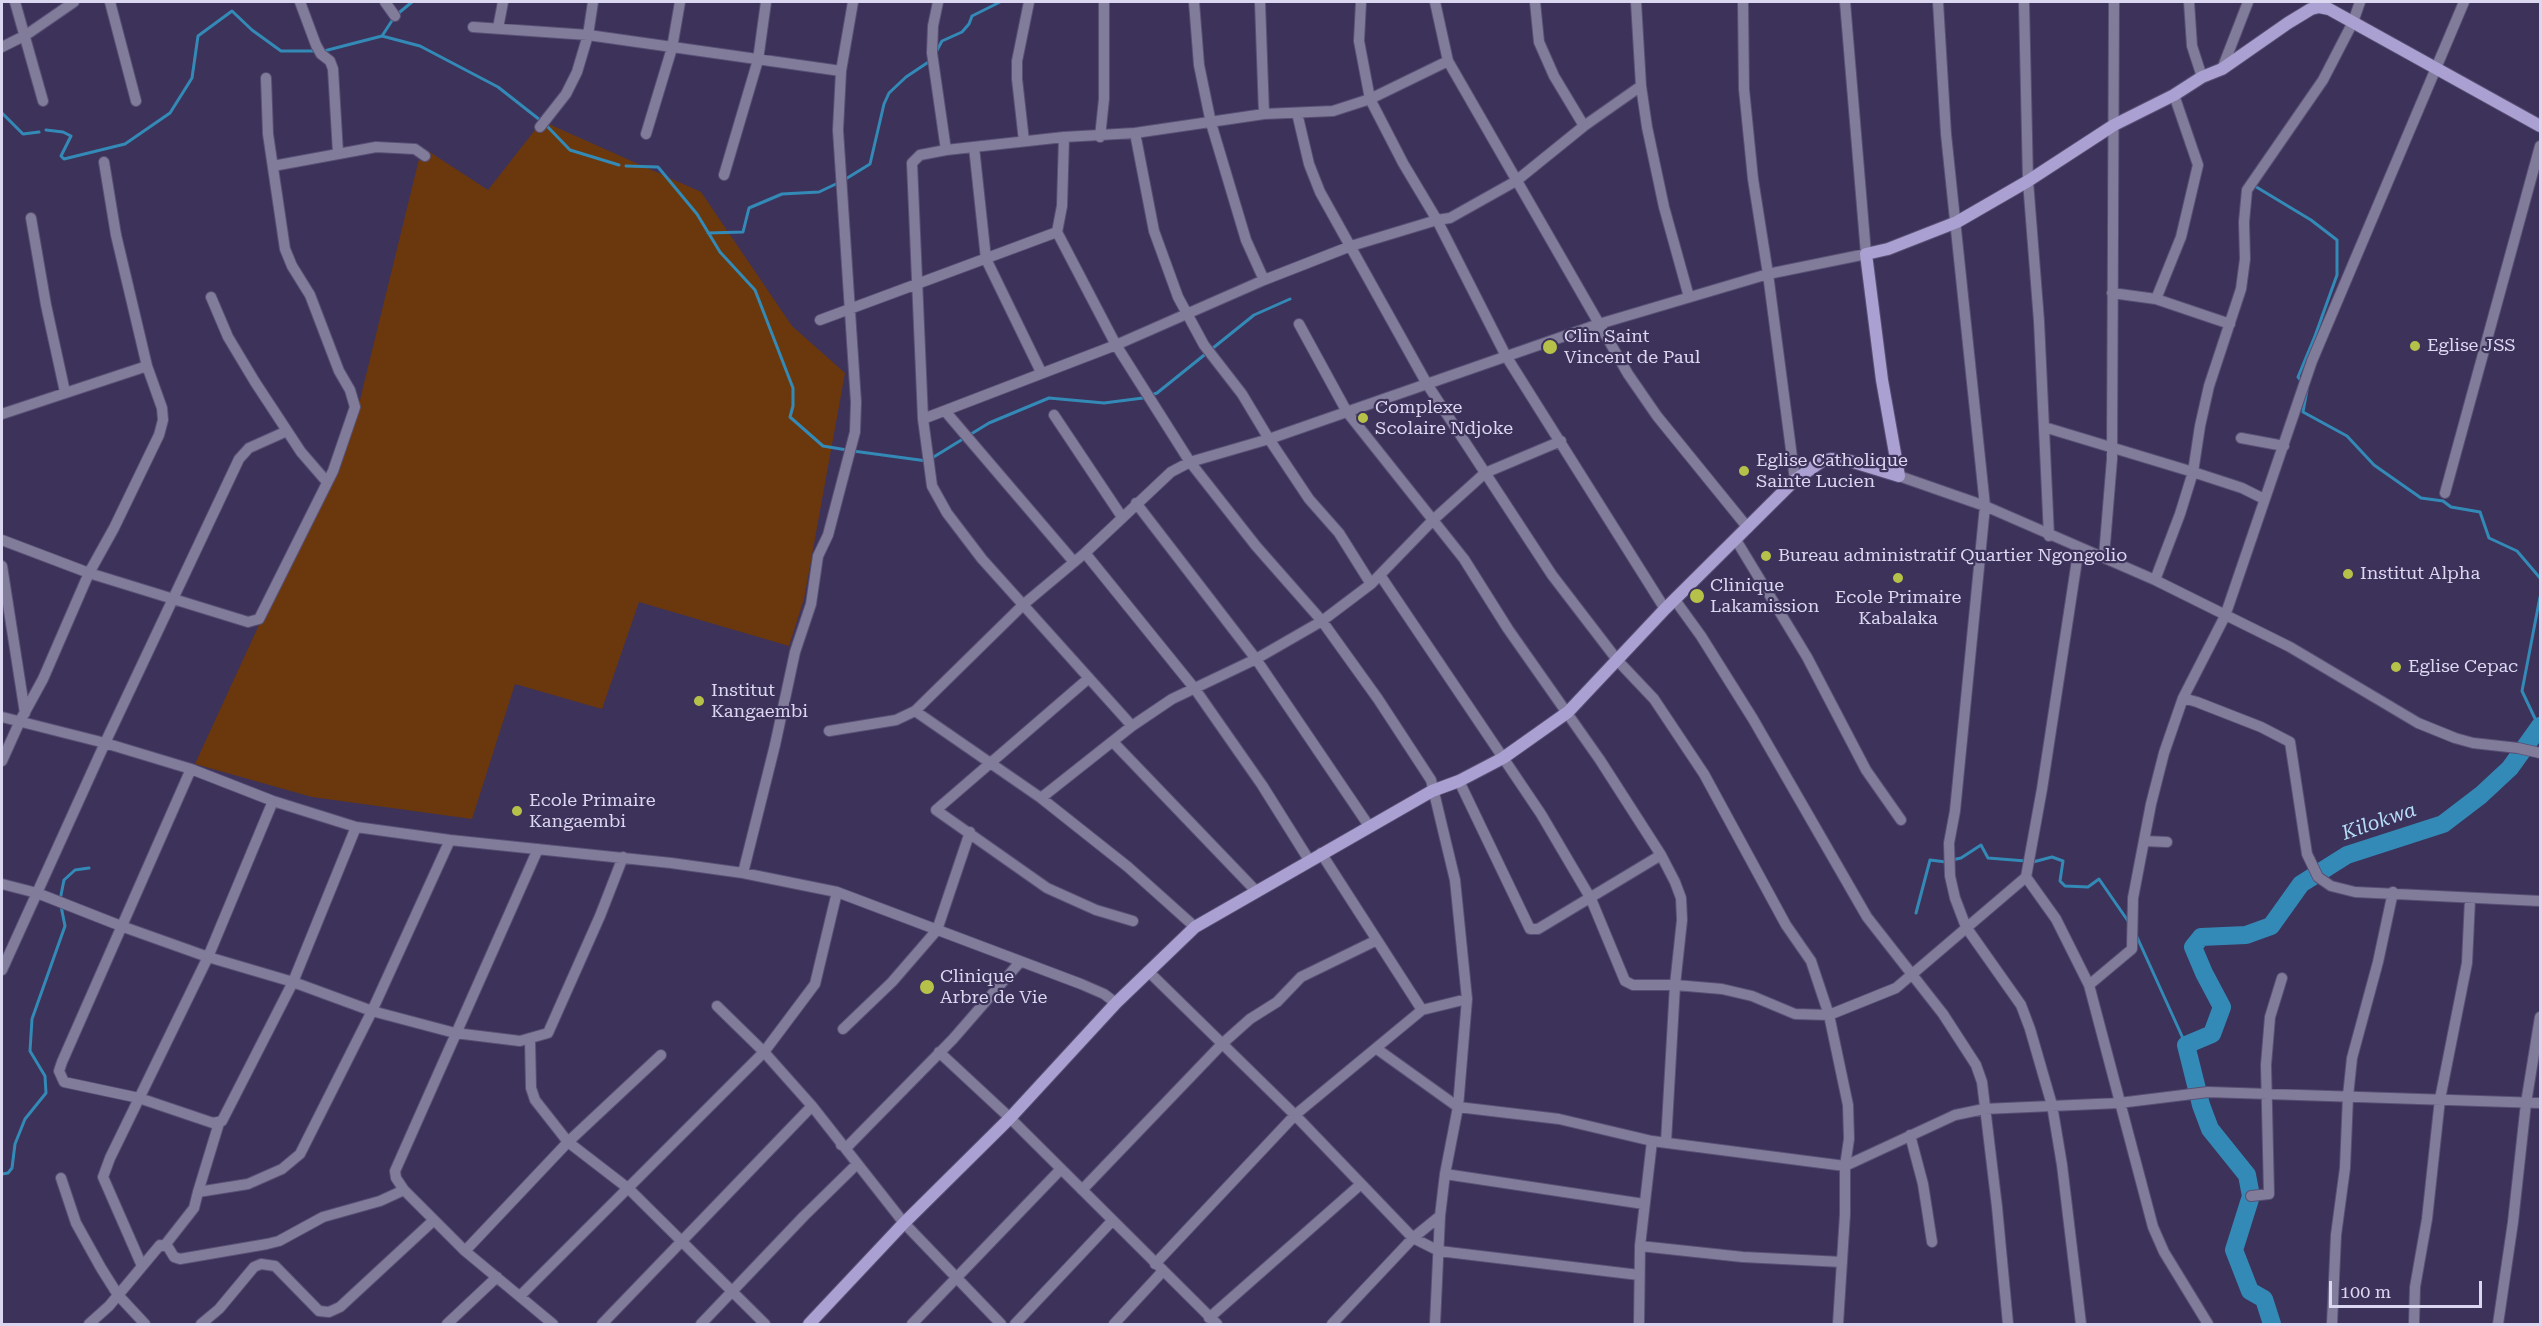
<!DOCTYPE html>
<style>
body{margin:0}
#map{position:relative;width:2542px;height:1326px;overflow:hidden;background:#3c325a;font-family:"Roboto Serif",serif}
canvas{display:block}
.frame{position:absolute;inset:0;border:3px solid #dcd7f1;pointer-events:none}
.scale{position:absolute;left:2329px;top:1281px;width:153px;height:27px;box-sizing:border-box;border:3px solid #dcd7f1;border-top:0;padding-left:8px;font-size:18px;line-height:21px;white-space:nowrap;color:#dcd7f1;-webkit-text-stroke:4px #3c325a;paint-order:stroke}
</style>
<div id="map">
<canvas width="2542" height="1326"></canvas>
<div class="frame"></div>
<div class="scale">100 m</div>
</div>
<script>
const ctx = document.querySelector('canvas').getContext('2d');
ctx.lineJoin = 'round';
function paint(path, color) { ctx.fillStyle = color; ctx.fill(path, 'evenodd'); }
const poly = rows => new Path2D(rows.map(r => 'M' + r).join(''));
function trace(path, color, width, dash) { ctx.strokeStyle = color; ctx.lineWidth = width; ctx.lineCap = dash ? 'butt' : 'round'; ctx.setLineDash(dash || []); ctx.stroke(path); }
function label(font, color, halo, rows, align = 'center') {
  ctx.font = font + ' "Roboto Serif",serif'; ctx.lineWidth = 4.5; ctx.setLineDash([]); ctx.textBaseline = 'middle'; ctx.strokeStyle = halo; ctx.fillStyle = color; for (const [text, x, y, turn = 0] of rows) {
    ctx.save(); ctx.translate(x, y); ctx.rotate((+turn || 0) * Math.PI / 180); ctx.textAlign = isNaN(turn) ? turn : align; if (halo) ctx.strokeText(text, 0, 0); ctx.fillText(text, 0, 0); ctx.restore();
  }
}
paint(poly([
 [542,121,701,192,792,326,845,373,804,599,789,646,639,602,602,709,515,684,472,819,312,797,195,764,357,412,422,147,488,190]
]), '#6b380d');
trace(poly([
 [382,36,395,16,412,2],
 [324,51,382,36,420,46,498,87,540,120],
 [936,52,942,41,962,32,969,24,972,16,1000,2],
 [2,113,23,134,39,132],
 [545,124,570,150,619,165],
 [46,130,63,132,71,136,61,156,64,159,125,144,170,113,192,78,198,36,232,11,252,30,281,51,316,51],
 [626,166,658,167,697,214,720,252,755,290,793,388,793,406,790,417,823,446,847,450],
 [844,180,870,164,884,104,889,93,906,77,930,61],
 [2253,185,2311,220,2337,240,2337,275,2315,336,2298,377,2302,382],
 [708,233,743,232,749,208,782,194,819,192,838,183],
 [2307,390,2303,412,2347,436,2374,465,2421,498,2443,501,2451,507,2480,512,2489,538,2517,551,2540,578],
 [853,451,927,461],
 [932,458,989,423,1049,398,1104,403,1143,398,1157,393,1254,315,1290,299],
 [2539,727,2522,691,2540,597],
 [1952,860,1961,858,1981,845,1988,858,2026,861],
 [2033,862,2052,857,2063,861,2060,881,2065,886,2088,887,2099,879,2128,921],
 [60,900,64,880,75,870,89,868],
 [1916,913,1930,860,1946,862],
 [2137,937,2186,1045],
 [2,1174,8,1173,12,1168,15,1144,25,1119,46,1093,45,1076,30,1051,32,1019,65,926,61,906]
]), '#348ab6', 3);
trace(poly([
 [2272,1324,2264,1299,2250,1291,2234,1250,2251,1196,2247,1175,2210,1129,2201,1105,2186,1045,2212,1034,2222,1007,2204,973,2193,947,2201,937,2246,935,2271,926,2301,884,2347,855,2443,824,2481,795,2510,768,2540,726]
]), '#348ab6', 18);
const street = poly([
 [15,2,43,101],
 [110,2,136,101],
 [300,2,316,45,321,54,330,61,333,69,338,153],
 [385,2,395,16],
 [938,2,933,26,932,53,946,150],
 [1194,2,1199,65,1211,123,1246,240,1264,280],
 [1260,2,1264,114],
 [1361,2,1359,41,1370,99,1403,163,1437,220,1506,356,1665,609],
 [1435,2,1448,61,1628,374,1657,416,1748,528],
 [1535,2,1539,42,1554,76,1584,126],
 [1636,2,1641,86,1647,127,1664,207,1689,297],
 [1743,2,1744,89,1753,179,1768,274,1795,480],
 [1938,2,1946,134,1985,506,1955,811,1949,843,1950,876,1955,898,1966,927,2021,1005,2030,1029,2052,1105,2062,1165,2081,1324],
 [2024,2,2028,181,2039,321,2049,536],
 [2189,2,2192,46,2202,77],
 [2464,2,2312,361,2225,616,2183,698,2197,702,2261,727,2290,742,2307,854,2318,877,2331,886,2355,892,2540,901],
 [473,27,588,35,841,71],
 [498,28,503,2],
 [2,47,26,35,74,2],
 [2222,69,2248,2],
 [1297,113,1309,164,1320,192,1427,384,1552,575,1618,661,1654,699,1704,774,1786,925,1811,961,1829,1015,1848,1105,1849,1139,1845,1166,1845,1214,1838,1324],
 [540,127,566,94,577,72,588,35,593,2],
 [1135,133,1154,231,1178,297,1204,345,1242,394,1269,439,1309,499,1339,533,1371,584],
 [646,134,672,48,680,2],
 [1064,137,1062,206,1057,232,1116,345,1190,462,1256,546,1322,621,1378,699,1431,780,1455,880,1467,999,1458,1107,1445,1174,1440,1216,1435,1324],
 [1100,137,1104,99,1104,2],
 [1024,141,1017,79,1017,61,1029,2],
 [974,147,986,259,1041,372],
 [273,166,376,147,415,149,425,156],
 [724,175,758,60,766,2],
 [31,218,46,305,65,392],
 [2112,293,2156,299,2181,237,2198,165,2174,95],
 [211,297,228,337,255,382,301,452,327,482],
 [2156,299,2230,324],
 [820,320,1057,232],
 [1299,324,1347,412,1464,559,1508,629,1600,760,1661,855,1675,882,1681,898,1682,920,1675,985,1666,1142],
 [945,411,1074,562],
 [2,414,147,366],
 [1054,415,1122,517],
 [923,419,1116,345,1264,280,1351,246,1437,220,1450,218,1516,181,1584,126,1641,86],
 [2044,427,2193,472,2180,514,2155,580],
 [2241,438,2284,446],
 [1899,476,1985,506,2155,580,2290,647,2418,723,2455,738,2473,743,2518,748,2540,753],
 [2445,493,2540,146],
 [2264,499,2242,488,2193,472,2200,426,2209,386,2241,289,2245,259,2244,222,2247,190,2323,80,2353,22,2360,2],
 [1136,503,1256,659,1369,826],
 [2,540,89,573,248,622,259,619,333,471,355,407,350,390,339,371,310,295,292,266,285,249,268,134,266,78],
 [1736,540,1807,657,1866,770,1901,820],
 [1085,553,1195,689,1262,785,1309,860],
 [2104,556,2112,459,2114,2],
 [2,566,25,713],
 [1380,575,1541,814,1591,899,1625,981,1633,985,1675,985,1722,989,1752,996,1795,1014,1829,1015,1896,988,2026,877,2042,789,2079,547],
 [1675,600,1701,636,1753,719,1867,917,1943,1014,1976,1065,1982,1082,1997,1207,2008,1324],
 [1089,678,936,810,1047,888,1096,910,1133,921],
 [915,711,1041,798,1128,867,1195,927],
 [2,717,105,743,191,769,273,801,356,827,450,840,671,863,743,873,837,892,1081,984,1104,994,1116,1003],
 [1132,726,982,559,947,513,932,486,923,419,912,163,920,155,946,150,1064,137,1135,133,1264,114,1333,111,1370,99,1448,61],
 [829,731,896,720,915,711,1024,604,1085,553,1171,472,1190,462,1269,439,1599,324,1768,274,1866,254,1845,2],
 [1113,742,1256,891],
 [2,761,20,721,43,679,89,573,114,528,159,435,163,420,162,408,147,366,116,235,104,162],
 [191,769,62,1062,59,1071,64,1082,139,1098,213,1123,222,1121,293,982,356,827],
 [1459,781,1530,929,1538,929,1661,855],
 [1041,798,1132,726,1172,699,1256,659,1322,621,1371,584,1433,520,1485,473,1561,441],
 [2144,841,2167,842],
 [538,849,395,1171,396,1178,404,1190,465,1251,553,1324],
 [1321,853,1422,1010],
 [743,873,775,745,795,652,811,604,818,556,828,535,855,432,856,402,838,130,841,71,853,2],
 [2026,877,2056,919,2089,985,2153,1227,2164,1252,2208,1324],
 [2,884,37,893,121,926,208,957,293,982,372,1011,455,1033,520,1041,548,1033,600,916,623,857],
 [2,970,105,743,239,459,249,448,287,431],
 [1148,971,1295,1115,1413,1238,1439,1251,1639,1275],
 [2089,985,2132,949,2133,898,2151,804,2164,753,2183,698],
 [717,1006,764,1052,812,1106,904,1223,1001,1324],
 [843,1029,892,982,937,930,970,832],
 [530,1039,531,1088,535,1100,568,1142,629,1189,765,1324],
 [1377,1049,1458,1107,1559,1119,1652,1141,1845,1166,1955,1115,1984,1109,2119,1103,2208,1092,2540,1103],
 [939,1052,1010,1118,1217,1324],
 [1910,1135,1923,1184,1932,1242],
 [841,1145,848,1146,953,1039,1020,962],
 [1445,1174,1644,1204],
 [61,1178,76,1223,101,1268,118,1295,145,1324],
 [1082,1190,1222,1044,1250,1019,1277,1002,1301,977,1377,940],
 [198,1192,219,1123],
 [2251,1196,2269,1194,2266,1065,2270,1017,2282,978],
 [165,1245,194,1208,198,1192,248,1184,282,1169,300,1154,372,1011,450,840],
 [1640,1246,1743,1257,1842,1262],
 [465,1251,568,1142,661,1055],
 [1155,1264,1295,1115,1422,1010,1467,999],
 [142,1266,103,1177,110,1158,208,957,273,801],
 [520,1296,764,1052,815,984,837,892],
 [1209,1318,1361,1184],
 [89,1324,109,1306,160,1245,168,1247,174,1257,180,1259,267,1244,279,1241,323,1217,380,1201,404,1190],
 [201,1324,219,1309,254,1267,261,1264,275,1266,319,1311,329,1312,340,1307,434,1220],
 [447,1324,497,1277],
 [602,1324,812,1106],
 [701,1324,804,1216,857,1164],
 [912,1324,1061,1169],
 [1015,1324,1112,1221],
 [1114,1324,1162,1272],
 [1332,1324,1413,1238,1440,1216],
 [1639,1324,1640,1246,1652,1141],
 [2332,1324,2336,1235,2345,1168,2348,1096,2352,1058,2378,962,2393,892],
 [2414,1324,2415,1287,2427,1219,2440,1099,2467,963,2470,899],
 [2498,1324,2513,1222,2526,1103,2540,1017]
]);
const secondary = poly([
 [809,1324,904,1223,1010,1118,1116,1003,1195,927,1432,791,1459,781,1503,758,1568,712,1665,609,1795,480,1822,461,1831,459,1850,461,1899,476,1882,380,1866,254,1888,249,1957,222,2028,181,2114,125,2174,95,2202,77,2222,69,2288,23,2311,9,2319,7,2329,9,2540,126]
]);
trace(street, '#595075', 12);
trace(secondary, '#595075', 14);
trace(street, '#827c9b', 10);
trace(secondary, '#aba0d2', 12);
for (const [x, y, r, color] of [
 [2415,346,6,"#b6c149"],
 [1550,347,8,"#b6c149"],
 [1363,418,6,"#b6c149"],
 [1744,471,6,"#b6c149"],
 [1766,556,6,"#b6c149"],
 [2348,574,6,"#b6c149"],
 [1898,578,6,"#b6c149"],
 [1697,596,8,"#b6c149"],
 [2396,667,6,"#b6c149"],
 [699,701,6,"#b6c149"],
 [517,811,6,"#b6c149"],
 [927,987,8,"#b6c149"]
]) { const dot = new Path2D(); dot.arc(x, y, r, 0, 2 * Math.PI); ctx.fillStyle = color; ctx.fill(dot); trace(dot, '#3c325a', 2); }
label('18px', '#dcd7f1', '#3c325a', [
 ["Clin Saint",1564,337],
 ["Vincent de Paul",1564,358],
 ["Eglise JSS",2427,346],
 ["Complexe",1375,408],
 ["Scolaire Ndjoke",1375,429],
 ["Eglise Catholique",1756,461],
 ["Sainte Lucien",1756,482],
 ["Bureau administratif Quartier Ngongolio",1778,556],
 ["Institut Alpha",2360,574],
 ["Clinique",1710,586],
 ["Lakamission",1710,607],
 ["Ecole Primaire",1898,598,"center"],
 ["Kabalaka",1898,619,"center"],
 ["Eglise Cepac",2408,667],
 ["Institut",711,691],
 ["Kangaembi",711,712],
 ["Ecole Primaire",529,801],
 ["Kangaembi",529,822],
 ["Clinique",940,977],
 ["Arbre de Vie",940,998]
], 'left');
label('italic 20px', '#b5def6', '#3c325a', [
 ["Kilokwa",2379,822,-19]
]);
</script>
